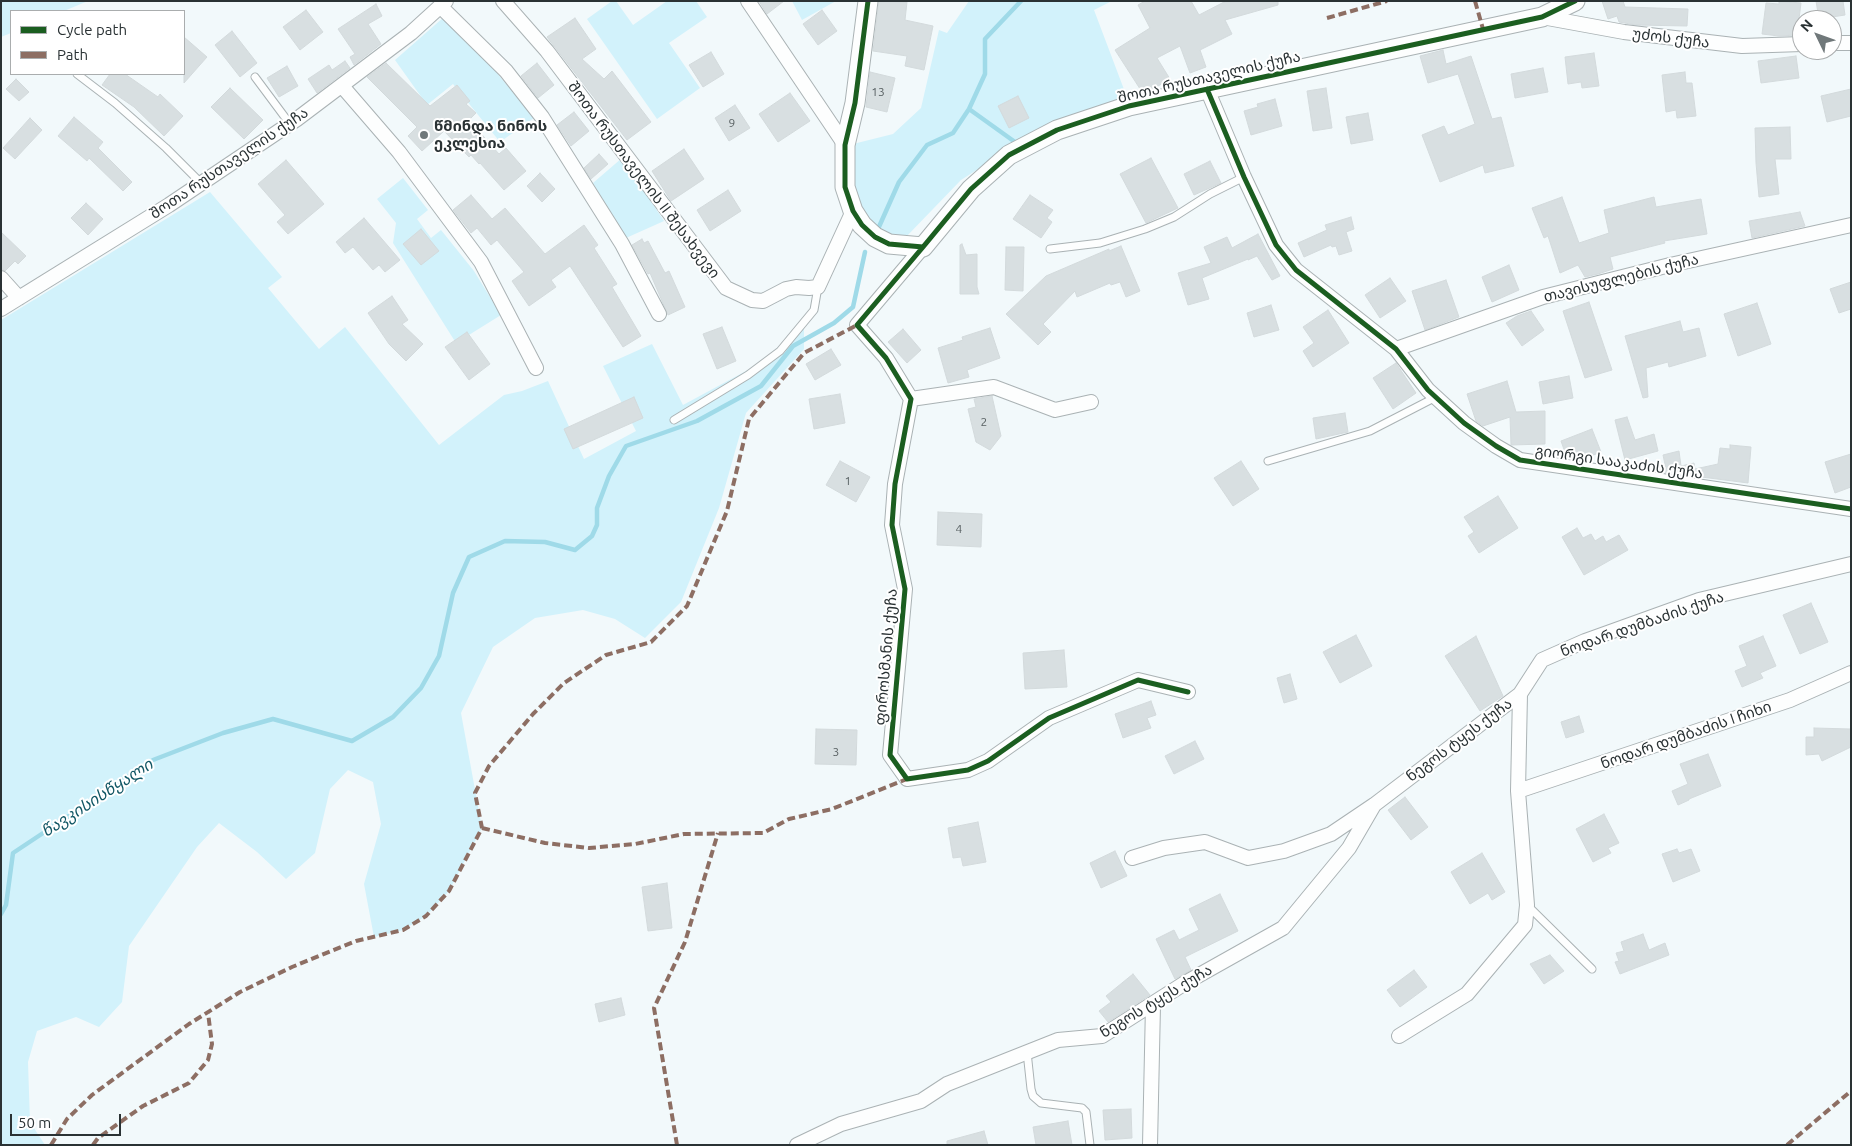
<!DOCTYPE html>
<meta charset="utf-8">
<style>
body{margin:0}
#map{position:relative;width:1852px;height:1146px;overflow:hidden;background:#f2f9fb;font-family:Ubuntu,sans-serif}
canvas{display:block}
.frame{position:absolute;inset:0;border:2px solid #2a3234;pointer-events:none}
.legend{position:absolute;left:10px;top:10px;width:175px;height:65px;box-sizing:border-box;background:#fff;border:1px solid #aaadae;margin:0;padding:6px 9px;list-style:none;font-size:15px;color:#2a3234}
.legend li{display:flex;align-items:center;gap:10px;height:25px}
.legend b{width:25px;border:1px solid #aaadae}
.north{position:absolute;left:1792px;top:10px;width:50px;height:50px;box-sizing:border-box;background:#fff;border:1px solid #aaadae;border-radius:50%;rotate:312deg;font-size:14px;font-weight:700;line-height:20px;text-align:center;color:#2a3234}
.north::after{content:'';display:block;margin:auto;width:18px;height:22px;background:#70787a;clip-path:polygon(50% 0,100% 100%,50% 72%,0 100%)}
.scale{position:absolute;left:10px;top:1114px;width:111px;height:22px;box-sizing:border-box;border:2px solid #2a3234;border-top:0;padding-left:6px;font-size:15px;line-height:18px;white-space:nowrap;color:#2a3234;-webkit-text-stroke:4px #fff;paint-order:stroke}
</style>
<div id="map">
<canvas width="1852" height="1146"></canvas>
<div class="frame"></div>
<ul class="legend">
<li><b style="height:6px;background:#1b5e20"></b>Cycle path</li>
<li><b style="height:6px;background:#8d6e63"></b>Path</li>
</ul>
<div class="north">N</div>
<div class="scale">50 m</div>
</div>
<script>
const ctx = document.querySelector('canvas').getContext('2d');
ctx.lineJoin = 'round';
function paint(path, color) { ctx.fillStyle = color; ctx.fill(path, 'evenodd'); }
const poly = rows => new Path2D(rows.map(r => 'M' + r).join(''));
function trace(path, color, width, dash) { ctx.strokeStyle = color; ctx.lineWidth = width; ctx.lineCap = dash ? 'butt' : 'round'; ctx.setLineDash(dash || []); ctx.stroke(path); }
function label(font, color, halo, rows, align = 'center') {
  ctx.font = font + ' Ubuntu,"Noto Sans Georgian",sans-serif'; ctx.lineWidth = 4; ctx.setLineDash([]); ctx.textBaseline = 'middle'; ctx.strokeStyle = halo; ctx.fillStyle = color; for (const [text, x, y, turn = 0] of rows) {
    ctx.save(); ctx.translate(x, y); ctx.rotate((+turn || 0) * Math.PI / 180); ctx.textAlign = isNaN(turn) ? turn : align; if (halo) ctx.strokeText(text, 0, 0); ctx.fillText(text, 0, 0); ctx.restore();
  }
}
paint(poly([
 [1,1,88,1,64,11,11,11,11,33,1,37],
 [612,1,616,1,633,25,667,1,696,1,707,17,669,43,700,88,657,119,587,19],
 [792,1,836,1,802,20],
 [969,1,1112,1,1094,10,1128,100,1008,150,961,180,905,238,886,239,854,206,853,144,893,134,921,108,939,30,947,33],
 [444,17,469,39,534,118,500,142,453,84,427,105,395,60],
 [622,158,664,221,626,238,593,183],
 [403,178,428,210,417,219,431,238,441,230,474,271,501,315,456,343,393,243,396,223,377,199],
 [210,192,282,277,268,288,319,349,345,327,439,445,504,395,522,391,548,381,584,459,636,431,603,366,652,344,683,405,759,364,784,342,804,318,804,349,746,413,719,508,681,602,645,638,615,619,583,610,535,618,493,647,461,713,482,828,449,891,426,916,403,930,374,937,364,884,381,824,373,782,348,770,330,789,315,853,286,879,257,852,219,823,197,847,129,946,122,1002,99,1027,76,1017,37,1031,28,1062,30,1122,45,1145,1,1145,1,320]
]), '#d2f2fb');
trace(poly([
 [969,109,1015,142],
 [878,229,899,182,927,145,953,133,969,109,985,74,985,39,1021,1],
 [1,914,6,905,13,853,153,760,223,733,273,719,352,741,393,717,421,688,439,656,453,593,469,557,505,541,545,542,575,550,592,536,597,525,597,508,609,476,626,446,697,421,761,386,793,346,834,323,853,307,865,252]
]), '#9fdae8', 4.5);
const building = poly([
 [759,1,784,1,767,14,759,1],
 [879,1,907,2,905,20,933,26,924,70,905,66,907,56,873,51,879,1],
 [1145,1,1191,1,1199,15,1226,1,1278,1,1278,5,1225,20,1232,34,1200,50,1206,67,1190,73,1180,46,1157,58,1170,79,1153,89,1142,92,1115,50,1150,28,1138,5,1145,1],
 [1602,1,1623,1,1625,7,1688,9,1687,26,1636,25,1619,22,1617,16,1608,19,1602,1],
 [1779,1,1801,3,1797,35,1779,36,1762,34,1766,3,1779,4,1779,1],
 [1816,1,1843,1,1845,15,1819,19,1816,1],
 [376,4,382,16,368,24,381,44,354,65,350,57,355,54,338,29,376,4],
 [306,10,323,32,300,50,283,27,306,10],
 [822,10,837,31,818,45,803,24,822,10],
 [575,18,596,49,582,59,604,79,612,71,651,122,627,140,547,37,575,18],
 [232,31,257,63,240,77,215,45,232,31],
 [184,37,207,57,184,83,184,37],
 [1443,50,1446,64,1471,56,1492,119,1501,117,1514,166,1485,173,1483,165,1440,182,1422,135,1444,126,1448,135,1475,124,1458,74,1428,83,1420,56,1443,50],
 [711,52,724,74,703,87,689,65,711,52],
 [1594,53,1599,86,1582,88,1581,82,1568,84,1565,57,1594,53],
 [1796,56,1799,78,1761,83,1758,61,1796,56],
 [345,61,350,68,317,93,308,79,329,65,332,70,345,61],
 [386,63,430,106,457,85,470,101,466,104,476,113,469,120,499,154,506,148,526,171,504,190,480,163,479,164,471,155,469,157,444,131,422,151,408,136,417,127,367,77,386,63],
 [537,63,554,85,538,98,521,76,537,63],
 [287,66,298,86,279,97,267,78,287,66],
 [1543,68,1548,92,1515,98,1511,74,1543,68],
 [870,72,895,78,887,112,866,107,870,72],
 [1685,72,1686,83,1692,83,1696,116,1677,118,1676,110,1666,112,1662,75,1685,72],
 [110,74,125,74,158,97,160,94,183,116,164,136,134,107,102,85,110,74],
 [16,79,29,92,19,101,6,89,16,79],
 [230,88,263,120,244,139,211,107,230,88],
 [1326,88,1332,128,1313,131,1307,91,1326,88],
 [1851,89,1851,116,1827,122,1821,96,1851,89],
 [790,93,810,121,778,142,759,114,790,93],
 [1018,96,1029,118,1009,128,998,106,1018,96],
 [1275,99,1282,126,1251,135,1244,111,1258,107,1257,104,1275,99],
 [735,105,750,128,729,141,715,118,735,105],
 [574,112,589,131,571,146,557,125,574,112],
 [1368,113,1373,140,1351,144,1346,117,1368,113],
 [74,117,103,142,98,148,132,182,123,191,89,158,87,161,58,136,74,117],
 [30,118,42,130,15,159,3,148,30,118],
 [1790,127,1791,159,1775,159,1779,194,1759,197,1756,163,1755,128,1790,127],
 [684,149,704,179,671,201,652,171,684,149],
 [599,154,608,164,591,179,584,168,599,154],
 [1151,158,1178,208,1146,223,1120,174,1151,158],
 [286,160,324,204,288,234,277,222,285,215,258,184,286,160],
 [1210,161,1221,183,1194,195,1184,174,1210,161],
 [540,173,555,189,542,202,527,186,540,173],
 [728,190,741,211,710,231,697,210,728,190],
 [471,195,492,219,505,208,545,254,584,225,598,245,594,248,617,284,612,287,641,336,623,347,570,266,551,280,556,287,529,306,512,281,524,272,497,240,491,245,477,228,471,233,453,210,471,195],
 [1030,195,1053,210,1047,218,1052,222,1041,238,1013,219,1030,195],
 [1562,197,1579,243,1609,233,1604,210,1654,197,1656,207,1701,199,1707,234,1664,241,1665,243,1610,257,1613,269,1598,274,1585,277,1578,265,1560,273,1548,236,1544,238,1532,208,1562,197],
 [86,203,103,219,88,235,71,218,86,203],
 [1800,212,1805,226,1752,238,1749,221,1800,212],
 [1351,217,1354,229,1346,232,1352,251,1339,255,1336,246,1332,247,1331,245,1304,257,1298,243,1327,230,1325,225,1351,217],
 [364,218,400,260,385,272,379,265,373,270,353,247,345,253,336,242,364,218],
 [421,229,439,251,421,265,403,244,421,229],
 [1,232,26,256,18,264,15,261,5,271,1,269,1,232],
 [1258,234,1280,276,1272,280,1257,256,1248,260,1248,259,1202,278,1209,299,1188,305,1178,273,1211,263,1204,247,1227,237,1232,248,1258,234],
 [642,239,644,243,648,241,665,273,669,271,685,307,668,315,650,273,648,274,632,245,642,239],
 [962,244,966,255,977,254,977,287,979,294,960,294,960,245,962,244],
 [1121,246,1140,291,1126,297,1120,282,1111,285,1110,283,1077,297,1075,291,1043,324,1051,332,1038,345,1006,314,1046,276,1109,249,1109,251,1121,246],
 [1006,247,1024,247,1023,291,1005,290,1006,247],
 [1509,265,1519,290,1492,302,1482,277,1509,265],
 [1390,278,1406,301,1380,318,1365,295,1390,278],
 [1446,280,1459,317,1425,330,1412,291,1446,280],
 [1851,282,1851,309,1839,313,1830,289,1851,282],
 [392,296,408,320,402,324,423,344,406,361,389,344,368,313,392,296],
 [1589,302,1612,370,1585,378,1563,311,1589,302],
 [1757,303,1771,344,1738,356,1724,314,1757,303],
 [1271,305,1279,330,1254,337,1247,313,1271,305],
 [1328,310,1349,343,1313,367,1303,351,1314,343,1303,327,1328,310],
 [1531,311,1544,330,1522,346,1506,323,1517,316,1531,311],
 [1680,321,1683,332,1699,328,1706,356,1669,367,1668,362,1646,368,1648,397,1643,398,1625,336,1680,321],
 [722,327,736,361,717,369,703,334,722,327],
 [990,328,1000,358,967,370,969,377,948,383,938,348,963,340,962,337,990,328],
 [903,329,921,350,907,363,888,342,903,329],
 [467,332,490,364,469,380,445,347,467,332],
 [831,349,841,365,815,380,806,364,831,349],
 [1396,363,1416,393,1393,409,1373,378,1396,363],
 [1569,376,1573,398,1543,404,1539,382,1569,376],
 [1507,381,1516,412,1545,411,1545,444,1511,445,1510,417,1483,426,1476,421,1467,394,1507,381],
 [840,394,845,423,814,429,809,399,840,394],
 [992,396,1001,436,990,450,976,442,968,409,976,407,974,399,992,396],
 [634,397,643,418,573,449,564,429,634,397],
 [1345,413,1348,432,1316,439,1313,418,1345,413],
 [1627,417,1635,440,1654,434,1658,451,1625,460,1615,420,1627,417],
 [1592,429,1601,452,1581,460,1577,460,1575,455,1567,458,1561,441,1592,429],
 [1730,445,1751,447,1748,483,1655,471,1666,469,1663,455,1679,451,1681,466,1694,463,1695,469,1718,464,1720,448,1730,449,1730,445],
 [1851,454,1851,487,1835,493,1825,462,1851,454],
 [840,461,870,477,856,502,826,485,840,461],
 [1241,461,1259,489,1233,506,1214,478,1241,461],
 [1498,496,1518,528,1479,553,1468,536,1474,532,1464,517,1498,496],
 [938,512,982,514,981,547,937,545,938,512],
 [1577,528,1583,538,1591,534,1595,541,1603,536,1606,542,1619,535,1628,550,1584,575,1562,537,1577,528],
 [1811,603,1828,642,1800,654,1783,615,1811,603],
 [1356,635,1372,666,1340,683,1323,652,1356,635],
 [1476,636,1503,696,1480,711,1445,656,1476,636],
 [1763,636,1776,666,1760,673,1763,678,1742,687,1735,671,1747,666,1739,646,1763,636],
 [1064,650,1067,687,1025,689,1023,653,1064,650],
 [1290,674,1297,699,1284,703,1277,678,1290,674],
 [1151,701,1156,715,1147,718,1151,728,1123,738,1115,714,1151,701],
 [1579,716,1584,732,1566,738,1561,722,1579,716],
 [1814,728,1851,729,1851,747,1822,761,1819,754,1806,755,1806,737,1814,737,1814,728],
 [816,729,857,730,856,765,815,764,816,729],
 [1195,741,1204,759,1174,774,1165,756,1195,741],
 [1708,754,1721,786,1689,799,1689,800,1678,805,1672,791,1688,784,1680,764,1708,754],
 [1405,797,1428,827,1411,840,1388,810,1405,797],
 [1604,814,1619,843,1608,848,1611,853,1593,862,1576,829,1604,814],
 [978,822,986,862,963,866,961,857,953,858,948,828,978,822],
 [1677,849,1679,853,1691,849,1700,871,1673,882,1662,854,1677,849],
 [1115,851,1127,876,1101,888,1090,863,1115,851],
 [1482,853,1505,892,1492,900,1488,893,1470,904,1451,872,1482,853],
 [667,883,672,928,648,931,642,887,667,883],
 [1220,894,1238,931,1185,957,1191,970,1175,979,1156,939,1174,930,1179,940,1199,930,1189,909,1220,894],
 [1643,934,1649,950,1665,943,1669,955,1620,974,1615,962,1619,961,1616,953,1624,951,1621,942,1643,934],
 [1550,955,1564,971,1544,984,1530,964,1550,955],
 [1414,970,1427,987,1400,1007,1387,990,1414,970],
 [1133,974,1150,995,1108,1022,1099,1011,1111,1002,1106,996,1133,974],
 [621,998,625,1015,599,1022,595,1004,621,998],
 [1131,1109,1132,1138,1105,1140,1103,1110,1131,1109],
 [1068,1121,1072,1145,1036,1145,1033,1127,1068,1121],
 [984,1131,988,1145,947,1145,947,1141,984,1131]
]);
paint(building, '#d8dfe1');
trace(building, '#d3dadc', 1);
const lane = poly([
 [77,74,115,103,166,148,201,183],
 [255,77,290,124],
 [1050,249,1100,243,1145,229,1174,217,1210,194,1244,177],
 [674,420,748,375,780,351,814,310,818,287],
 [1268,461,1370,431,1436,397],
 [1527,905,1592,969],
 [1027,1052,1031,1089,1033,1096,1041,1103,1082,1108,1086,1112,1090,1145]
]);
const street = poly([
 [503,1,547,51,726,288,752,300,763,301,786,289,796,287,809,288,818,287,853,211],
 [748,1,845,145],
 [440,6,506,71,542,117,622,244,659,314],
 [1542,17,1624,32,1742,46,1802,44],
 [1832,43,1851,43],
 [342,86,399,152,481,262,536,368],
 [1207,89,1244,177,1276,245,1296,270,1396,349,1428,390,1464,423,1496,446,1520,460,1851,509],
 [923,247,857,325,886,358,911,399,895,484,892,525,905,589,890,755,907,779,968,770,988,761,1049,718,1138,680,1188,692],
 [1,278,19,298],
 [1,309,169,205,297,119,411,33,446,1],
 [1396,349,1543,297,1670,265,1851,225],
 [911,399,994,387,1055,410,1091,402],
 [1518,791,1790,700,1851,673],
 [1132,858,1164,848,1205,842,1248,858,1284,851,1331,834,1374,805,1520,694],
 [1399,1036,1467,994,1525,925,1527,905,1518,791,1520,694,1542,660,1585,641,1699,600,1851,564],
 [797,1145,841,1124,921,1101,947,1084,1058,1040,1102,1036,1185,983,1283,928,1349,848,1374,805],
 [1150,1145,1153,1005]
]);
const secondary = poly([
 [868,1,855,103,845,145,845,187,853,211,862,225,875,237,889,244,923,247,971,189,1009,155,1057,130,1129,106,1542,17,1575,1]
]);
trace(lane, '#aab2b4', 9);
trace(street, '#aab2b4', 16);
trace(secondary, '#aab2b4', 21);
trace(lane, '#fdfefe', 7);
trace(street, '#fdfefe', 14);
trace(secondary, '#fdfefe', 19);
trace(poly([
 [1475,1,1483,29],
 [1327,18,1387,1],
 [482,828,545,843,589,848,635,844,684,834,763,833,789,819,832,809,907,779],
 [51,1145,67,1119,92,1095,189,1024,240,992,292,967,356,941,403,930,426,916,449,891,482,828,475,793,489,766,533,714,564,683,606,655,651,642,687,606,727,511,749,419,804,353,857,325],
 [93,1145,98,1138,143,1106,189,1083,208,1060,212,1044,208,1013],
 [677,1145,654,1008,685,942,718,833],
 [1787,1145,1851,1091]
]), '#8d6e63', 4, [8, 4]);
trace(poly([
 [868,1,855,103,845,145,845,187,853,211,862,225,875,237,889,244,923,247,971,189,1009,155,1057,130,1129,106,1542,17,1575,1],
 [1207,89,1244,177,1276,245,1296,270,1396,349,1428,390,1464,423,1496,446,1520,460,1851,509],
 [923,247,857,325,886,358,911,399,895,484,892,525,905,589,890,755,907,779,968,770,988,761,1049,718,1138,680,1188,692]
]), '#1b5e20', 5);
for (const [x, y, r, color] of [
 [424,135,5,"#70787a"]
]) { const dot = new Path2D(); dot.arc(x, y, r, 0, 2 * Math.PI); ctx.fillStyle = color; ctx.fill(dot); trace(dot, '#fff', 2); }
label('12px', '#586062', null, [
 ["13",878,92],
 ["9",732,123],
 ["2",984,422],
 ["1",848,481],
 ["4",959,529],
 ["3",836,752]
]);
label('15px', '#2a3234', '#fff', [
 ["უძოს ქუჩა",1671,38,7],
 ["შოთა რუსთაველის ქუჩა",1209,77,-13],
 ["შოთა რუსთაველის ქუჩა",229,163,-34],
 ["შოთა რუსთაველის II შესახვევი",644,180,53],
 ["თავისუფლების ქუჩა",1621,278,-14],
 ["გიორგი სააკაძის ქუჩა",1619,462,8],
 ["ნოდარ დუმბაძის ქუჩა",1642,624,-19],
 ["ფიროსმანის ქუჩა",886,657,-85],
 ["ნოდარ დუმბაძის I ჩიხი",1686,735,-19],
 ["ნეგოს ტყეს ქუჩა",1459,740,-37],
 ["ნეგოს ტყეს ქუჩა",1156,1001,-31]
]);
label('bold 15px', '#2a3234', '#fff', [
 ["წმინდა ნინოს",434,126],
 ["ეკლესია",434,143]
], 'left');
label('italic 16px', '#105664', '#fff', [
 ["წავკისისწყალი",97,798,-33]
]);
</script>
